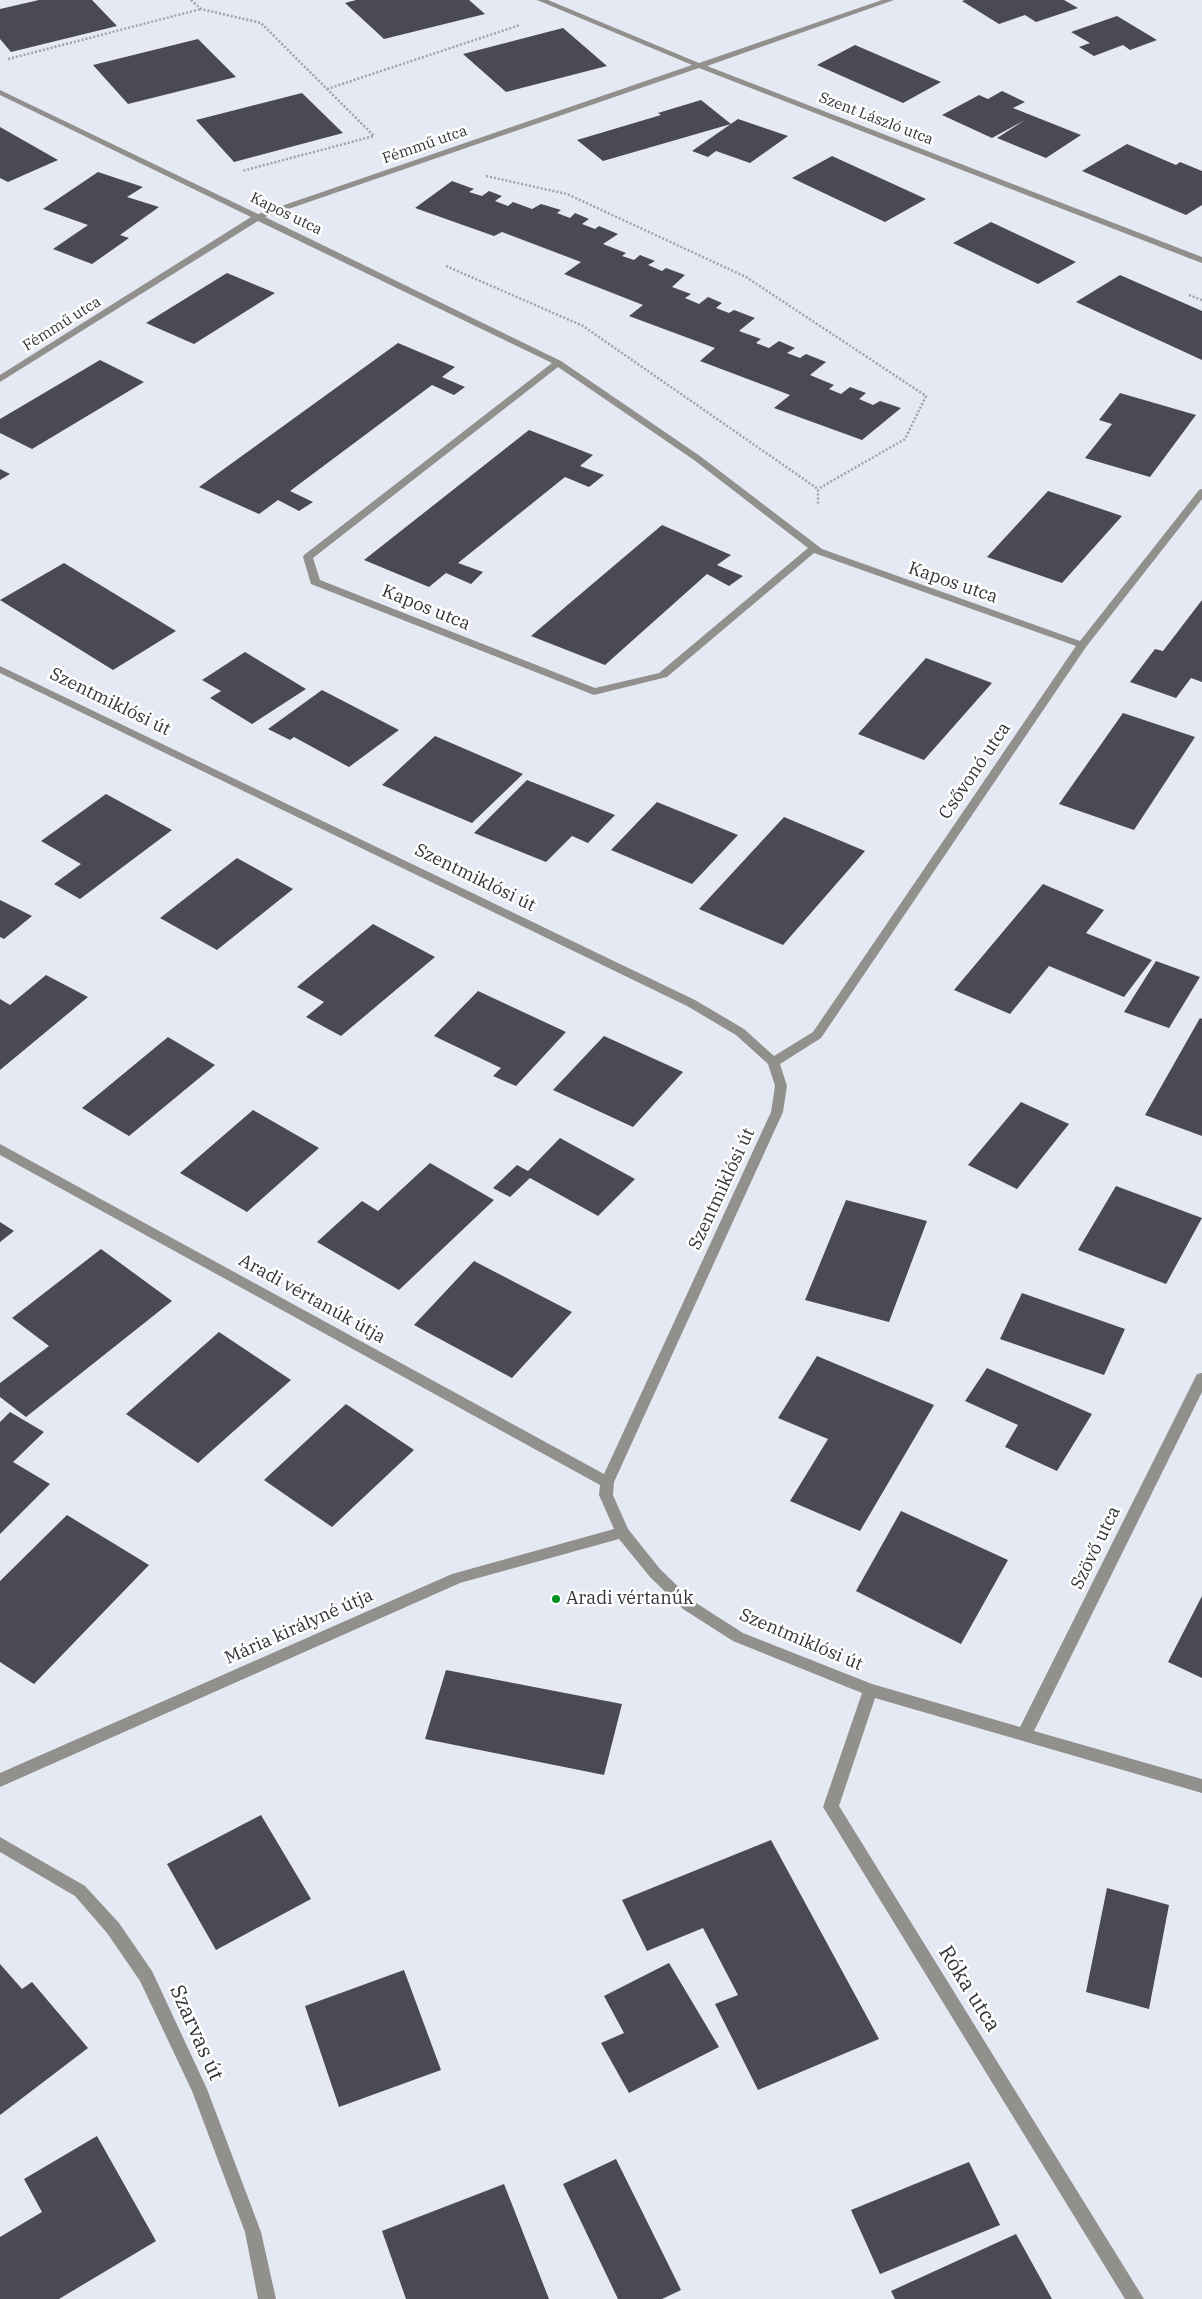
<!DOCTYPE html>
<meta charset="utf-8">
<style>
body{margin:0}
canvas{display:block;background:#e5e9f4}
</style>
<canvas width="1202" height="2299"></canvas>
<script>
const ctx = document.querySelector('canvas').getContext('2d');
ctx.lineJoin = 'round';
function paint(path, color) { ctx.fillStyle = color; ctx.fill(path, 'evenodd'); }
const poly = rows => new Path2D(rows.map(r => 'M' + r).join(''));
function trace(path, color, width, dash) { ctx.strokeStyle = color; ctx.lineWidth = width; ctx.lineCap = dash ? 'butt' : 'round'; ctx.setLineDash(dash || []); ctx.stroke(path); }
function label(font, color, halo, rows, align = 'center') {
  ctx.font = font + ' "IBM Plex Serif",serif'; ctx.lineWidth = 5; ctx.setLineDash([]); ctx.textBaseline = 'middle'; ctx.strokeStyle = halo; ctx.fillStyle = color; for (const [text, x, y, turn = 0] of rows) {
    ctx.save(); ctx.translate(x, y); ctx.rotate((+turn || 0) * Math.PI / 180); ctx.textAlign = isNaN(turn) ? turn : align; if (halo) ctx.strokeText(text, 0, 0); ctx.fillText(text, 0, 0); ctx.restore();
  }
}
paint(poly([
 [39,0,92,0,117,26,11,52,0,39,0,9],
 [356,0,469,0,485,14,384,39,345,3],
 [965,0,1064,0,1078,8,1036,22,1025,15,999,24,962,1],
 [1117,16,1157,40,1130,50,1123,45,1094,56,1079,47,1090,43,1071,32],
 [563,28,607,66,506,92,463,54],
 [198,39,236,77,128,104,93,65],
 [855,45,941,82,903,103,817,65],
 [1002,91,1025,102,1013,108,1081,135,1046,158,997,138,1025,120,992,138,942,115,979,95,988,99],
 [302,93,343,133,234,162,196,120],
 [701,100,731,124,603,161,577,140,661,115,658,113],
 [738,119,788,136,750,163,716,151,708,157,692,151],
 [0,127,58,160,8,182,0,178],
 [1127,144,1176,165,1180,162,1202,171,1202,205,1186,215,1082,171],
 [832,156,926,199,885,222,792,178],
 [98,172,143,187,127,197,159,207,120,235,129,238,92,264,53,249,88,225,43,209],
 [452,181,474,189,469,192,482,196,489,191,502,196,495,201,508,206,513,202,532,209,541,204,561,210,557,213,570,218,575,213,589,219,582,224,595,229,599,226,618,234,603,244,626,253,622,256,634,260,640,255,655,261,648,265,662,271,666,268,685,275,672,287,691,294,685,298,699,304,708,297,722,303,716,308,729,313,734,310,755,318,739,331,761,339,756,343,769,348,779,341,795,348,787,353,800,358,806,354,826,362,810,375,834,385,829,389,841,394,850,387,866,393,859,399,873,405,880,401,901,408,862,440,774,408,790,395,700,361,715,348,629,316,643,305,564,274,581,262,502,232,494,236,415,208],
 [991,222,1076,262,1038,284,953,243],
 [227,273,275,293,194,344,146,323],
 [1120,275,1202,311,1202,360,1076,302],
 [398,343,455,367,442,377,465,387,454,395,432,385,290,491,313,502,299,511,278,500,259,514,199,487],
 [100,360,144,382,32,449,0,433,0,419],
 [1120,393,1196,415,1150,477,1085,458,1112,424,1099,420],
 [529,430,593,455,580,466,604,475,589,487,565,477,458,563,483,572,471,584,446,573,429,587,364,560],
 [0,469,10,474,0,480],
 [1048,491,1122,516,1062,583,987,557],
 [662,525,731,555,717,565,743,576,729,586,707,574,605,665,531,636],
 [64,563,176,631,113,670,0,600],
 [1202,600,1202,682,1191,678,1176,698,1130,682,1155,649,1163,651],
 [245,652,306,689,252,724,210,698,221,691,202,680],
 [926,658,992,683,924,760,858,734],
 [322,690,399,730,349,767,294,737,290,740,268,729],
 [1123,713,1195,737,1134,830,1059,804],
 [435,736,523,774,472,823,382,785],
 [527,780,615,815,588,843,572,836,546,862,474,833],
 [106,794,172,830,80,899,54,884,81,864,41,841],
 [657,802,738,835,692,884,611,850],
 [784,817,865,851,783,945,699,909],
 [237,858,293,889,217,950,160,918],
 [1043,884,1104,910,1086,933,1152,960,1124,997,1049,966,1010,1014,954,990],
 [0,900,32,916,4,939,0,937],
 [373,924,435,957,341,1036,306,1017,324,1002,297,987],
 [1156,961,1200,977,1169,1028,1124,1012],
 [46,975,88,997,0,1070,0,999,10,1005],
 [478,991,566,1032,516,1086,493,1076,501,1068,434,1036],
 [1200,1018,1202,1019,1202,1136,1145,1115],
 [604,1036,683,1072,633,1127,553,1090],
 [168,1037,215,1065,129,1136,82,1108],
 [1021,1102,1069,1124,1017,1189,968,1165],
 [253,1110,319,1148,247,1212,180,1173],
 [560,1138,635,1179,598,1216,530,1178,510,1197,493,1188,517,1165,528,1171],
 [430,1163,494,1200,399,1290,317,1242,362,1201,378,1211],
 [1116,1186,1202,1218,1166,1284,1078,1250],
 [846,1200,927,1221,889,1322,805,1300],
 [0,1222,14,1231,0,1242],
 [101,1249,172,1301,26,1417,0,1397,0,1383,49,1346,12,1318],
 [474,1261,572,1312,512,1378,414,1325],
 [1022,1293,1125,1329,1104,1375,1000,1339],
 [219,1332,291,1380,198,1463,126,1414],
 [817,1356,934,1405,860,1531,790,1501,828,1439,778,1418],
 [987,1368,1092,1414,1057,1471,1005,1447,1018,1425,965,1401],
 [346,1404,414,1450,332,1527,264,1480],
 [10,1412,44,1432,13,1462,50,1484,0,1534,0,1422],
 [901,1511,1008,1560,961,1644,856,1591],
 [67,1515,149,1565,34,1684,0,1662,0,1581],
 [1202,1596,1202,1678,1168,1662],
 [446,1670,622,1704,604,1775,425,1739],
 [261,1815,311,1899,216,1950,167,1864],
 [771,1840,879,2039,758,2090,715,2004,738,1995,703,1928,647,1951,622,1900],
 [1107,1888,1169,1905,1149,2009,1086,1992],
 [669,1963,719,2047,629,2093,601,2043,624,2033,604,1996],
 [0,1964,22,1989,32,1982,88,2048,0,2115],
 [404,1970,441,2070,339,2107,305,2006],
 [97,2136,156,2241,59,2299,0,2299,0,2237,42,2212,24,2179],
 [616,2159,681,2290,662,2299,618,2299,563,2184],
 [969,2162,1000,2225,880,2274,851,2210],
 [504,2184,549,2299,406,2299,382,2231],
 [1016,2234,1052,2299,895,2299,891,2291]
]), '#4b4952');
trace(poly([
 [191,0,201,9,261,23,374,136,242,171],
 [8,59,201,9],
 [327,89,520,25],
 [486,176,567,194,746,277,926,396,905,439,818,489],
 [446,266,583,326,818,489,818,505],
 [1189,295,1202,300]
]), '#9fa2aa', 2.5, [2, 2]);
paint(poly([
 [537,0,548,0,699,63,882,0,894,0,707,66,1202,257,1202,263,1199,262,699,68,265,217,561,361,700,456,822,549,1080,641,1199,490,1202,489,1202,499,1086,647,821,1038,780,1064,787,1086,783,1112,614,1482,613,1495,628,1529,660,1569,693,1601,743,1633,872,1684,1020,1727,1195,1378,1197,1374,1202,1373,1202,1392,1034,1731,1202,1779,1202,1793,875,1698,839,1806,1144,2299,1125,2299,823,1807,862,1693,733,1641,683,1609,650,1577,619,1539,460,1583,0,1787,0,1773,452,1574,614,1529,599,1495,600,1485,0,1155,0,1144,604,1474,771,1112,775,1086,768,1064,736,1035,687,1006,0,673,0,666,695,1000,744,1029,774,1056,813,1032,1076,646,814,553,667,677,594,695,311,584,303,557,304,555,552,363,258,221,0,382,0,375,251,217,0,95,0,90,258,214,692,65,537,0],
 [558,367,694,460,808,548,659,673,595,688,320,580,313,558,558,367],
 [0,1837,85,1886,119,1923,152,1971,207,2089,261,2232,276,2299,258,2299,245,2232,192,2091,140,1981,107,1933,75,1896,0,1852,0,1837]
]), '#92908c');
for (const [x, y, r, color] of [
 [556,1599,5,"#039124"]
]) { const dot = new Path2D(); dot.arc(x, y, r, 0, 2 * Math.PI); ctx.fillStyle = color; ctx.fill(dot); trace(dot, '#fff', 2); }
label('15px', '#333539', '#fff', [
 ["Szent László utca",876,119,21],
 ["Fémmű utca",425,145,-19],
 ["Kapos utca",286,214,26],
 ["Fémmű utca",62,324,-32]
]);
label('18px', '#333539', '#fff', [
 ["Kapos utca",953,583,19],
 ["Kapos utca",426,608,22],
 ["Szentmiklósi út",110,702,26],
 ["Csővonó utca",975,771,-56],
 ["Szentmiklósi út",475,878,26],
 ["Szentmiklósi út",722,1189,-65],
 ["Aradi vértanúk útja",312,1299,29],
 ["Szövő utca",1096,1548,-64],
 ["Mária királyné útja",299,1627,-24],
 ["Szentmiklósi út",801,1640,23]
]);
label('18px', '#333539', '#fff', [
 ["Aradi vértanúk",566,1599]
], 'left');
label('21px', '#333539', '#fff', [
 ["Róka utca",969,1989,58],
 ["Szarvas út",196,2033,66]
]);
</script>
